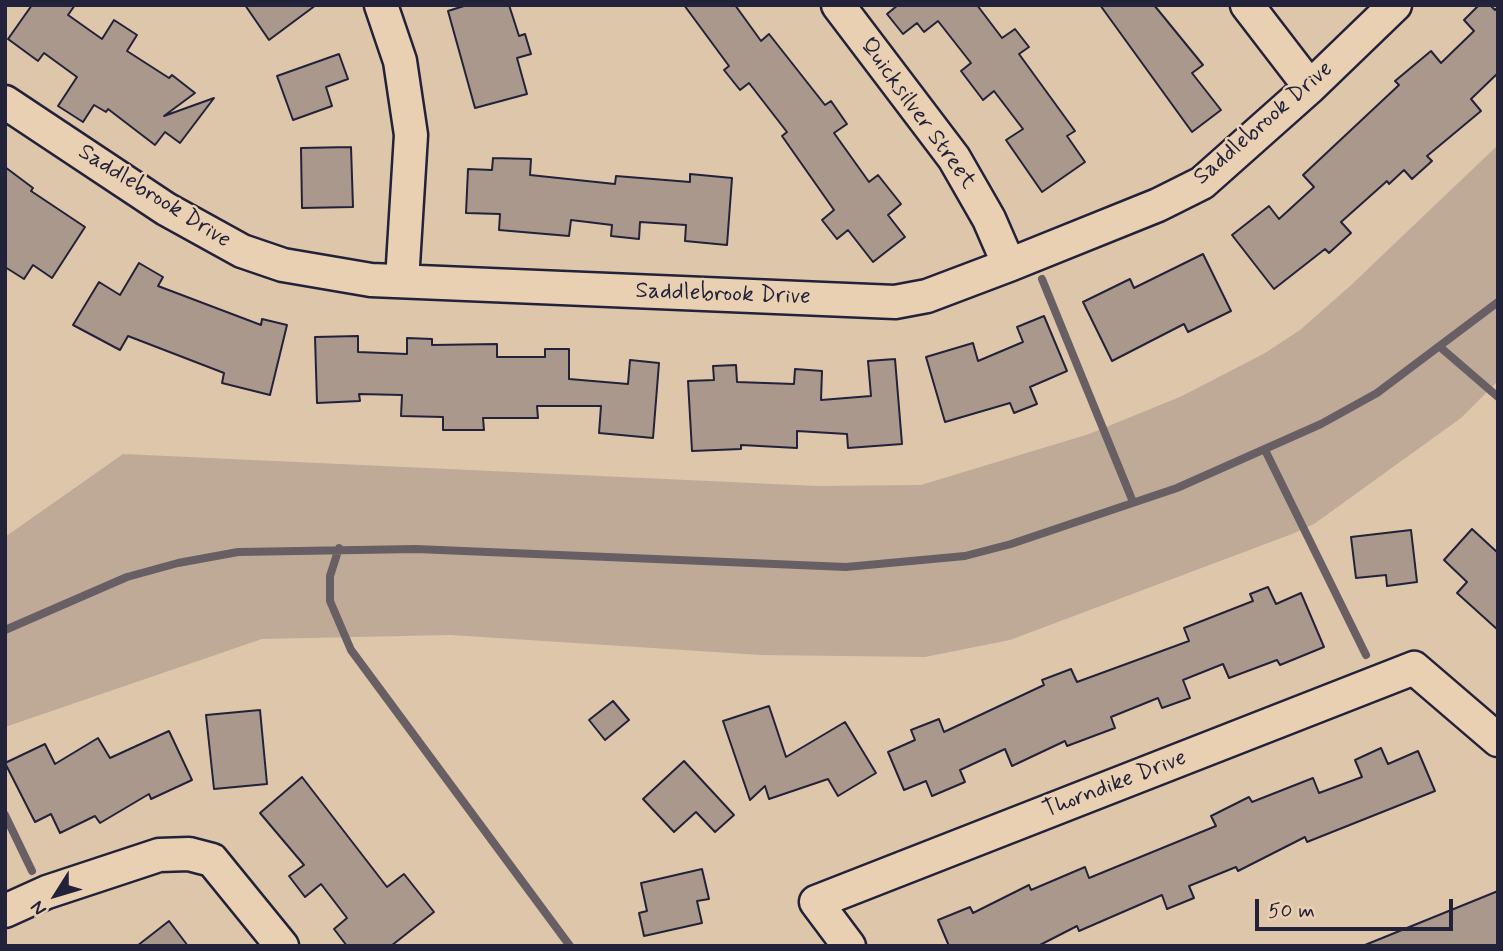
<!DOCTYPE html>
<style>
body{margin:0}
#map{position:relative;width:1503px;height:951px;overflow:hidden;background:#dec6ab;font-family:Mynerve,sans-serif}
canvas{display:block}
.frame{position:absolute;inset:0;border:7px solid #22223b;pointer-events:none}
.north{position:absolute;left:21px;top:860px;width:70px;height:70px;-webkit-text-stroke:5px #ead0b2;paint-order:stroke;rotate:233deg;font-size:19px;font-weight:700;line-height:28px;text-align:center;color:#22223b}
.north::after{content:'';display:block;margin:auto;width:24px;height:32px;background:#22223b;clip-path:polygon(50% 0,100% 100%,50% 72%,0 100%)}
.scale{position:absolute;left:1255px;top:899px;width:198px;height:32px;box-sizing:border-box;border:4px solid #22223b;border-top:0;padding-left:9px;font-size:21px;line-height:24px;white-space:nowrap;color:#22223b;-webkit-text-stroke:5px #ead0b2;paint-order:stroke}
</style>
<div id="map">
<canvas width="1503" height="951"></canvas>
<div class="frame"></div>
<div class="north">N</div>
<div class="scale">50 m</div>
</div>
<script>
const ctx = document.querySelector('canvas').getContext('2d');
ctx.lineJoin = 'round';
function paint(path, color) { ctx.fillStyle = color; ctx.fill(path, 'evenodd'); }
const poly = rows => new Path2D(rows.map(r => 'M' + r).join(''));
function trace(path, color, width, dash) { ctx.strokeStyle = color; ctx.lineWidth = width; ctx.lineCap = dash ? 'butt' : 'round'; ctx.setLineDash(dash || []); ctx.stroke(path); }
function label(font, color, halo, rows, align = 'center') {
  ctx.font = font + ' Mynerve,sans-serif'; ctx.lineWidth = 5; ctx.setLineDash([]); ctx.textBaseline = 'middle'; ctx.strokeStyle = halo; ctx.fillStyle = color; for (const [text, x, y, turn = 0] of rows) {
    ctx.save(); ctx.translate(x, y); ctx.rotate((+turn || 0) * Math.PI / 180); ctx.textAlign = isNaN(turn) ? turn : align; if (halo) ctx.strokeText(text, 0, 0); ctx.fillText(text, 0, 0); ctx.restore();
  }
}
paint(poly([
 [1498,145,1498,381,1461,418,1314,524,1292,534,1010,640,925,657,761,655,451,635,262,639,5,727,5,537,123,454,817,486,921,485,1089,434,1182,396,1265,353,1300,330,1349,287]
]), '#bfaa98');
trace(poly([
 [1042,279,1133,502],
 [1440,347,1498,397],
 [1265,450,1366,655],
 [339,548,330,576,330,601,351,650,570,946],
 [5,630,127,577,178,563,238,552,416,549,846,567,965,556,1011,544,1177,488,1321,424,1377,393,1498,302],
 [5,815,32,871]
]), '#685f64', 8);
const building = poly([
 [32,5,75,5,68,15,102,39,114,20,137,35,127,51,169,78,172,75,195,93,164,116,214,98,180,143,165,132,155,145,108,109,106,112,94,105,83,122,58,106,77,77,44,53,38,61,8,39,32,5],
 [245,5,316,5,269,40,245,5],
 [467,5,509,5,519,36,525,34,531,54,517,58,527,94,475,108,448,11,467,5],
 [684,5,735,5,761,41,769,34,825,105,831,101,847,124,834,133,869,182,878,175,901,204,888,215,905,237,873,262,848,230,837,239,822,220,834,210,782,136,787,132,749,83,740,90,724,70,729,66,684,5],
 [898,5,977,5,1002,38,1015,29,1029,47,1019,54,1075,131,1067,136,1085,162,1042,192,1006,140,1023,129,994,91,983,100,961,71,971,63,938,21,924,32,917,23,903,34,887,14,898,5],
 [1100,5,1154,5,1203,65,1192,73,1221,110,1192,132,1100,5],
 [1479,5,1490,5,1495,10,1498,7,1498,73,1471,99,1481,111,1427,156,1432,161,1412,179,1404,170,1389,184,1387,181,1341,222,1351,233,1329,253,1325,249,1274,289,1232,235,1269,206,1279,219,1314,187,1303,175,1399,85,1395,81,1431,51,1441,63,1474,31,1464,20,1479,5],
 [339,54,348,79,326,87,332,106,293,120,277,76,339,54],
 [351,147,353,207,302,208,301,148,351,147],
 [493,158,531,159,530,175,615,184,616,176,690,182,690,174,732,178,727,245,685,241,686,225,640,222,639,239,611,236,612,225,571,220,569,236,499,230,500,214,466,213,468,169,492,170,493,158],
 [5,167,33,188,31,191,85,227,52,278,33,265,24,279,5,267,5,167],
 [1203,254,1231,311,1188,332,1184,324,1112,361,1083,302,1130,279,1134,288,1203,254],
 [139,263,163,277,158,286,261,325,262,319,287,325,270,395,222,383,224,373,128,336,120,350,73,325,99,282,120,295,139,263],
 [1044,316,1067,371,1030,387,1037,404,1014,413,1010,403,945,422,926,357,973,343,978,361,1023,342,1017,327,1044,316],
 [358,336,358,352,407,354,407,338,432,339,432,345,497,344,497,357,545,357,545,349,569,349,569,379,628,384,630,360,659,363,653,438,599,433,601,406,537,406,538,418,483,418,484,430,443,430,443,417,401,416,402,395,359,394,360,401,317,403,315,337,358,336],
 [895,359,902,444,848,448,847,434,797,431,797,448,741,445,741,449,692,451,688,381,714,380,713,366,736,365,737,382,794,384,795,369,822,371,821,400,871,396,868,361,895,359],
 [1472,529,1498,553,1498,630,1457,593,1467,582,1444,560,1472,529],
 [1411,530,1417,582,1387,586,1386,575,1356,578,1351,537,1411,530],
 [1268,587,1276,604,1301,593,1324,647,1280,665,1277,660,1229,678,1223,664,1183,680,1190,698,1162,708,1158,698,1111,717,1115,728,1067,746,1065,741,1012,766,1005,749,960,770,965,782,932,796,926,781,904,790,888,752,915,740,911,730,939,719,944,732,1044,685,1042,680,1071,669,1077,682,1189,641,1184,628,1253,601,1250,594,1268,587],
 [613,701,629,720,605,740,589,720,613,701],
 [769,706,786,757,845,722,876,773,838,796,828,779,769,799,765,786,750,800,723,721,769,706],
 [260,710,267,784,214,789,206,715,260,710],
 [169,731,192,780,151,799,149,794,100,823,95,816,60,833,51,814,35,822,5,763,45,744,55,764,98,738,110,758,169,731],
 [1381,748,1388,764,1418,751,1435,791,1307,842,1305,837,1238,871,1236,867,1189,886,1194,898,1167,909,1162,895,1079,931,1077,926,1038,946,949,946,938,920,970,907,973,913,1029,885,1031,890,1085,867,1089,878,1216,826,1211,816,1249,797,1252,802,1313,778,1319,793,1362,777,1355,760,1381,748],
 [684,761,734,815,715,832,696,812,674,832,643,799,684,761],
 [302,777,387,887,404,874,434,912,391,946,347,946,334,929,347,918,321,884,305,897,289,876,304,865,260,813,302,777],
 [702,869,709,899,697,901,702,923,644,936,639,913,647,911,641,883,702,869],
 [1498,891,1498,946,1365,946,1365,945,1498,891],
 [169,921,188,946,137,946,169,921]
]);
paint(building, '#a9988b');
trace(building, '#22223b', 2);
const minor = poly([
 [381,5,400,61,411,135,402,281],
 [838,5,954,158,989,219,1009,265],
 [1247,5,1310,87],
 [5,102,166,209,242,251,283,265,371,280,895,302,927,296,1009,265,1158,205,1202,183,1310,87,1395,5],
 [5,911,47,892,159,855,189,854,212,860,282,946],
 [849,946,816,902,1414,668,1498,740]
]);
trace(minor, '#22223b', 37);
trace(minor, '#ead0b2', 32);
label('23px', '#22223b', '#ead0b2', [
 ["Quicksilver Street",917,114,54],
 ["Saddlebrook Drive",1264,124,-41],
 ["Saddlebrook Drive",154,197,32],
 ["Saddlebrook Drive",723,295,2],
 ["Thorndike Drive",1115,785,-21]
]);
</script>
